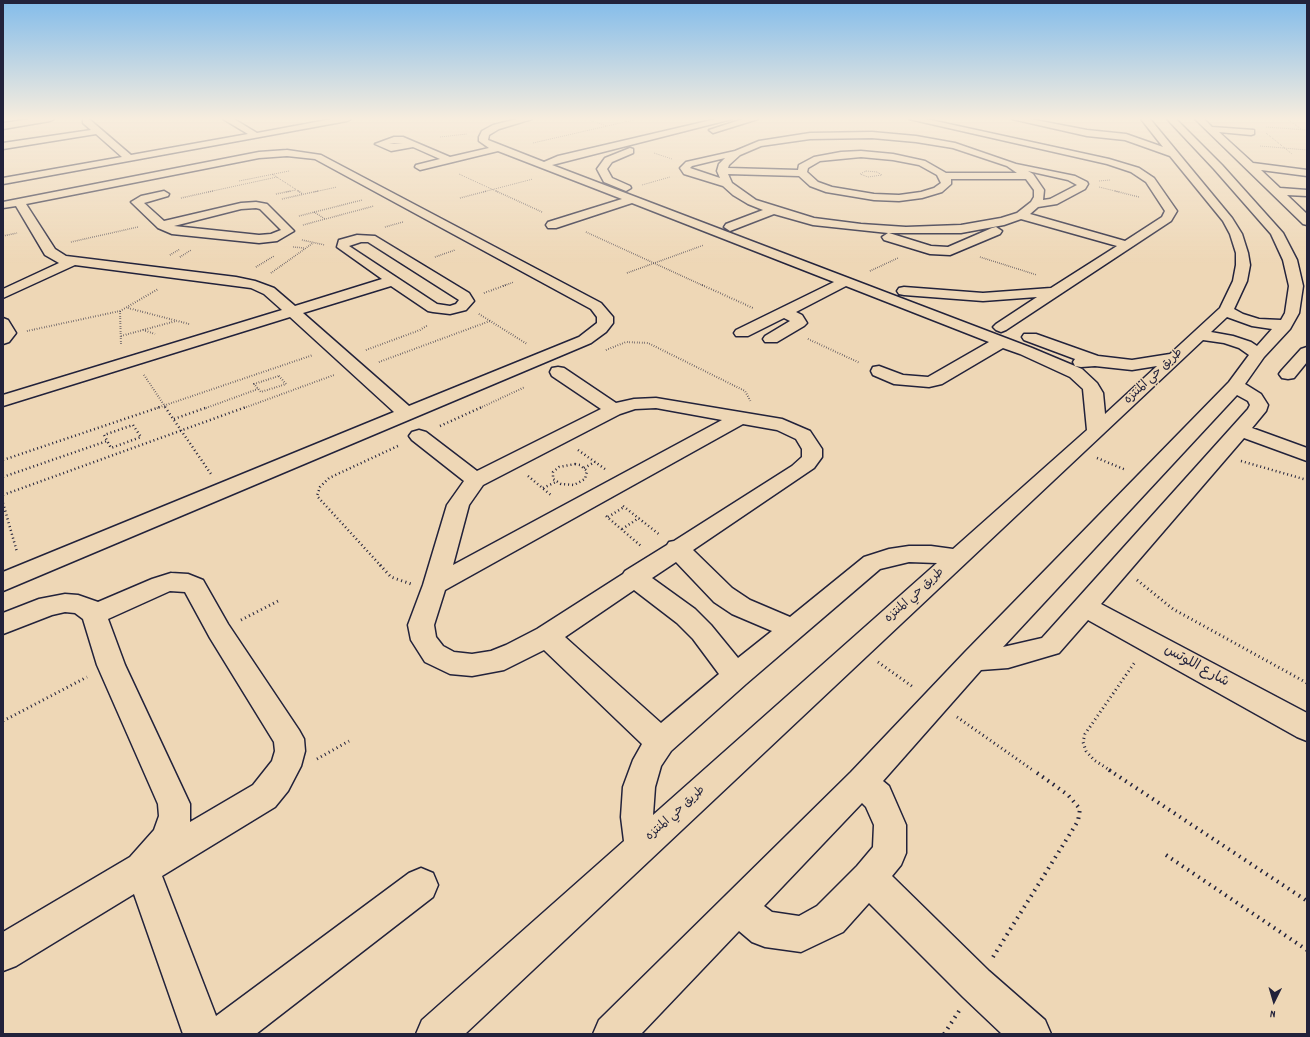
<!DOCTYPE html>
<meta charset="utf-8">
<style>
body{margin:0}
#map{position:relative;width:1310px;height:1037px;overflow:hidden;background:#eed7b6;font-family:Dekko,sans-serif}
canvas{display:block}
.frame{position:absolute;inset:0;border:4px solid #22223b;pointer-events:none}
.north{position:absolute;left:1254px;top:981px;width:40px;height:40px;-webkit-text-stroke:3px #eed7b6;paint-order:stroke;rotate:185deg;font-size:11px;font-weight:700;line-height:16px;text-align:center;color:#22223b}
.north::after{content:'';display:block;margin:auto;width:14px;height:18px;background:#22223b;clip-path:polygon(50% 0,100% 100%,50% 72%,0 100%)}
</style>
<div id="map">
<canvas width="1310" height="1037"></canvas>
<div class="frame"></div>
<div class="north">N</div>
</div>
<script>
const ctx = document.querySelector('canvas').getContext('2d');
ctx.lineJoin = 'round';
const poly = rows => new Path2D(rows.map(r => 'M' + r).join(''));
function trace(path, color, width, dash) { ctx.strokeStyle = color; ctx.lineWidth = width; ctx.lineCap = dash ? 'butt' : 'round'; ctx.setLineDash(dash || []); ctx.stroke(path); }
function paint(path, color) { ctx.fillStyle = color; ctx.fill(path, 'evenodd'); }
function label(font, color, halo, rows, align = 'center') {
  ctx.font = font + ' Dekko,"Playpen Sans Arabic",sans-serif'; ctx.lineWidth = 3; ctx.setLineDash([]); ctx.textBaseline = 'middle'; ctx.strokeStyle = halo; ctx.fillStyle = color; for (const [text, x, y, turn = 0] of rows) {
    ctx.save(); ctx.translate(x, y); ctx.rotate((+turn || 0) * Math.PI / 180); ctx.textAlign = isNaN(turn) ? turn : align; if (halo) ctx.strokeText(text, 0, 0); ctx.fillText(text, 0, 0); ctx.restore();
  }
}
const minor = poly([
 [31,119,54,119,50,121,3,129,3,123,31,119],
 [83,119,89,119,131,155,248,134,223,119,234,119,257,133,332,119,351,119,347,121,3,184,3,178,122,157,96,134,3,149,3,143,91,130,83,123,83,119],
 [517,119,532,119,499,129,489,135,488,140,544,162,558,156,716,119,732,119,552,165,1032,348,1082,369,1097,383,1103,393,1105,414,1157,366,1132,370,1095,366,1081,367,1075,366,1073,362,1075,359,1024,340,1022,337,1024,334,1036,334,1098,356,1132,360,1170,354,1220,308,1233,281,1236,265,1236,253,1230,234,1223,221,1170,156,1125,140,1087,136,1012,119,1030,119,1087,130,1126,134,1163,147,1141,119,1150,119,1232,218,1242,234,1248,253,1250,265,1247,281,1234,309,1243,314,1259,319,1281,320,1285,313,1289,286,1283,260,1271,234,1214,169,1167,119,1176,119,1222,165,1283,233,1297,260,1303,286,1299,313,1290,329,1264,357,1245,384,1261,394,1268,405,1266,411,1252,428,1307,448,1307,461,1244,438,1101,604,1307,713,1307,741,1297,737,1088,620,1059,653,1008,668,981,670,883,781,889,786,906,825,906,853,901,865,892,876,989,971,1045,1020,1051,1034,1002,1034,963,997,869,903,843,932,801,952,765,947,752,942,739,931,641,1034,593,1034,599,1020,851,772,965,652,1229,382,1249,355,1239,348,1224,343,1203,340,465,1034,416,1034,422,1020,624,841,621,817,623,787,633,760,642,744,544,650,504,670,472,676,450,674,425,662,411,640,408,625,423,585,447,505,464,481,412,440,409,436,412,432,419,430,426,432,477,471,601,409,552,376,550,372,552,368,558,367,564,368,616,403,634,399,656,398,782,419,810,431,822,449,822,457,814,468,693,550,732,588,750,600,790,617,864,557,889,549,909,546,931,546,953,549,1087,430,1083,389,1070,377,1020,354,1003,348,942,384,929,387,894,384,873,375,871,371,873,367,879,366,903,375,928,377,989,342,846,286,796,312,802,315,807,323,804,326,777,342,765,342,763,339,765,336,790,321,784,318,748,336,736,336,734,333,736,330,834,282,632,203,556,228,548,228,546,225,548,222,622,199,498,151,420,170,415,167,416,165,440,159,413,147,391,151,375,144,394,137,403,137,450,157,489,148,479,141,479,137,482,131,493,125,517,119],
 [394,143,403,143,389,144,394,143],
 [1227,317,1252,326,1272,329,1257,346,1251,342,1233,336,1211,332,1227,317],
 [1237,395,1248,401,1250,405,1248,409,1042,638,1003,647,1237,395],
 [656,408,722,420,453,565,469,505,483,485,620,414,635,409,656,408],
 [743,424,777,430,796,439,802,449,802,457,792,466,674,541,669,542,667,545,625,571,623,574,537,629,506,645,491,651,472,654,454,652,443,646,436,637,434,625,445,590,743,424],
 [676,562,714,602,732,614,772,631,738,658,711,625,695,609,652,578,676,562],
 [909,562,937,563,653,815,655,787,661,766,671,751,746,684,880,569,909,562],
 [634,590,677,623,693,639,719,674,661,723,565,637,634,590],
 [862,803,866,807,874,825,873,847,857,866,817,906,799,916,772,912,764,906,862,803],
 [743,119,758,119,713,133,709,130,743,119],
 [909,119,926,119,1109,159,1139,168,1154,178,1177,211,1171,221,1006,330,1001,332,996,330,993,327,996,324,1037,297,983,301,904,295,899,294,897,291,899,288,904,287,983,293,1051,288,1117,246,1021,219,1004,225,961,233,889,233,931,246,948,247,992,228,996,227,1002,231,1000,234,950,255,930,254,884,240,882,237,888,233,813,225,774,214,730,231,724,227,726,224,763,210,748,204,733,195,723,186,684,174,680,168,686,162,735,151,759,141,810,133,872,132,916,136,955,143,1016,164,1075,176,1087,182,1088,184,1085,189,1057,204,1038,207,1030,214,1125,241,1162,217,1165,211,1146,182,1131,172,1107,164,909,119],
 [872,138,916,142,953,148,1007,166,1017,173,946,173,925,161,893,154,861,151,841,152,814,157,799,165,798,170,728,168,729,165,740,155,761,146,810,139,872,138],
 [861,157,893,160,919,165,937,175,941,183,934,188,921,192,899,195,874,194,832,187,818,182,807,172,808,168,820,161,861,157],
 [725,158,719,164,717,171,720,178,690,168,692,166,725,158],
 [1028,171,1068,180,1077,185,1050,199,1043,200,1044,190,1033,174,1028,171],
 [728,174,799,176,810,186,826,192,874,200,899,201,922,198,942,192,951,184,951,179,1026,179,1034,190,1034,197,1031,202,1017,213,1001,218,961,225,906,227,861,224,814,218,756,200,732,183,728,174],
 [1195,119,1204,119,1212,127,1254,130,1254,134,1251,135,1219,132,1253,163,1307,170,1307,176,1261,170,1280,188,1307,190,1307,196,1287,195,1307,214,1307,225,1303,224,1195,119],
 [630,148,633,149,633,153,612,162,607,169,612,178,630,186,631,188,626,191,604,182,597,169,605,158,630,148],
 [287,150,321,155,601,303,613,317,613,323,606,332,591,343,3,591,3,572,394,412,290,317,3,406,3,395,282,310,264,294,251,288,75,265,3,298,3,289,59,263,45,255,16,206,3,208,3,202,259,152,287,150],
 [287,156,315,159,591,309,597,317,597,323,579,337,409,406,303,313,391,286,428,311,433,312,450,314,466,310,474,301,469,293,375,236,357,235,339,240,337,247,382,279,295,306,274,288,255,281,236,277,66,256,55,249,26,204,259,158,287,156],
 [361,242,368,242,459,300,456,304,450,306,437,304,349,246,361,242],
 [164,191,169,194,168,196,144,203,164,221,241,203,256,202,267,204,294,231,277,241,259,243,172,234,158,228,131,202,141,196,164,191],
 [256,208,260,209,281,230,271,234,259,235,174,226,241,209,256,208],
 [3,318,8,320,16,333,9,342,3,344,3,318],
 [1307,347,1307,362,1294,378,1288,379,1282,378,1279,374,1282,370,1301,349,1307,347],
 [171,573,188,574,203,580,228,624,299,730,304,739,305,751,301,766,288,791,275,807,162,876,216,1016,409,873,421,868,433,873,438,885,433,897,256,1034,183,1034,134,894,16,966,3,971,3,932,130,857,154,830,159,816,158,804,97,665,83,619,75,613,65,612,52,615,3,634,3,613,39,599,65,594,78,595,98,602,152,579,171,573],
 [170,591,185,592,210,638,274,742,275,751,272,761,253,785,190,822,190,804,125,665,108,619,170,591]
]);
trace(minor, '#22223b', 3);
trace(poly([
 [586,119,607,126],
 [1287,119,1301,129],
 [1266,127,1307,130],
 [1266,133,1292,154],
 [440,137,467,134],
 [533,143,638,119],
 [1260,146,1307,150],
 [654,153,672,159],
 [866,171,877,172,882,175,868,177,860,174,866,171],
 [272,174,300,192],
 [459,174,498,192],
 [239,181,289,171],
 [1099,181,1110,180],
 [642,185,670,177],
 [1099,187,1119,192],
 [208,192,277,177],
 [286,192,296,190],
 [314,192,337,187],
 [483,192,533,179]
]), '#22223b', 1, [0.5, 1.5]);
trace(poly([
 [298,191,303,194],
 [496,191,542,212],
 [1115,191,1139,197],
 [276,194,291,191],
 [181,198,213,191],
 [460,198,487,191],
 [282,199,318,191],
 [314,212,325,219],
 [299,216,362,200],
 [303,225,374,206],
 [385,227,403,222],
 [586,232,704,286],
 [3,236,17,233],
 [302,240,325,245],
 [71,242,138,227],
 [293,247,304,248],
 [170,255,180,249],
 [180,257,191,250],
 [435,257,455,250],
 [980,257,1037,275],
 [256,267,274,256],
 [870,271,898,258],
 [271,273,313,243],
 [627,273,704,245],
 [503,286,514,282]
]), '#22223b', 1.5, [0.5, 1.5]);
trace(poly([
 [702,285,753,308],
 [484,293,506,285],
 [128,308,189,324],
 [120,311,121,345],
 [479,314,527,344],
 [143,330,155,334],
 [27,331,120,311,158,289],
 [121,336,176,321],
 [808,339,860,363],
 [366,350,420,330,428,325],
 [606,350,626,342,648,343,745,391,751,402],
 [379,362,490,321],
 [144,375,166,408],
 [279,376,286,384,261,392,254,384,279,376],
 [157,408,313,355],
 [206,408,258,389],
 [244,408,334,375],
 [480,408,525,387]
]), '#22223b', 2, [0.5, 2]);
trace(poly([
 [165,407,211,474],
 [174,419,208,407],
 [133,425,141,437,111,448,104,435,133,425],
 [440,426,482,407],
 [578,450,605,469],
 [1097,458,1126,470],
 [3,460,160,407],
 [1241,461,1307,480],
 [575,464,580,465,587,471,585,479,574,485,561,484,553,479,553,472,559,467,575,464],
 [584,468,595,462],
 [528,476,552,496],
 [3,477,107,441],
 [543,488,556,482],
 [3,495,246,407],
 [3,503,17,552],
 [623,506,660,535],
 [606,516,641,546],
 [608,517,624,507],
 [622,529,639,518],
 [381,566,317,496,320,487,329,478,400,445]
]), '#22223b', 2.5, [1, 3]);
trace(poly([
 [380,565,391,577,411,584],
 [1137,580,1173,609,1307,683],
 [241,620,278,601],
 [878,662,913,687],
 [957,717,1034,771],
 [3,721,87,677],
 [317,759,349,741],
 [1111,771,1094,760,1086,751,1083,742,1085,734,1135,662]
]), '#22223b', 3, [1, 3.5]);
trace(poly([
 [1109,770,1307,901],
 [1166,855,1307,950],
 [993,957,1078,821,1080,809,1068,795,1033,770],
 [944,1034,959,1011]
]), '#22223b', 4, [1.5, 5]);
paint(minor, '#eed7b6');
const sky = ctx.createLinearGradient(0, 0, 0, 264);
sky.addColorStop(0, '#83bcea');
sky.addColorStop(0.45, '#f7edde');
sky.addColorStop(1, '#f7edde00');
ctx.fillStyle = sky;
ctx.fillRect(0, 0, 1310, 264);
label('12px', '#22223b', '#eed7b6', [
 ["طريق حي المنتزه",1154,377,-43],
 ["طريق حي المنتزه",915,596,-42],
 ["طريق حي المنتزه",676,814,-42]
]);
label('14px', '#22223b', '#eed7b6', [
 ["شارع اللوتس",1196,667,29]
]);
</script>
